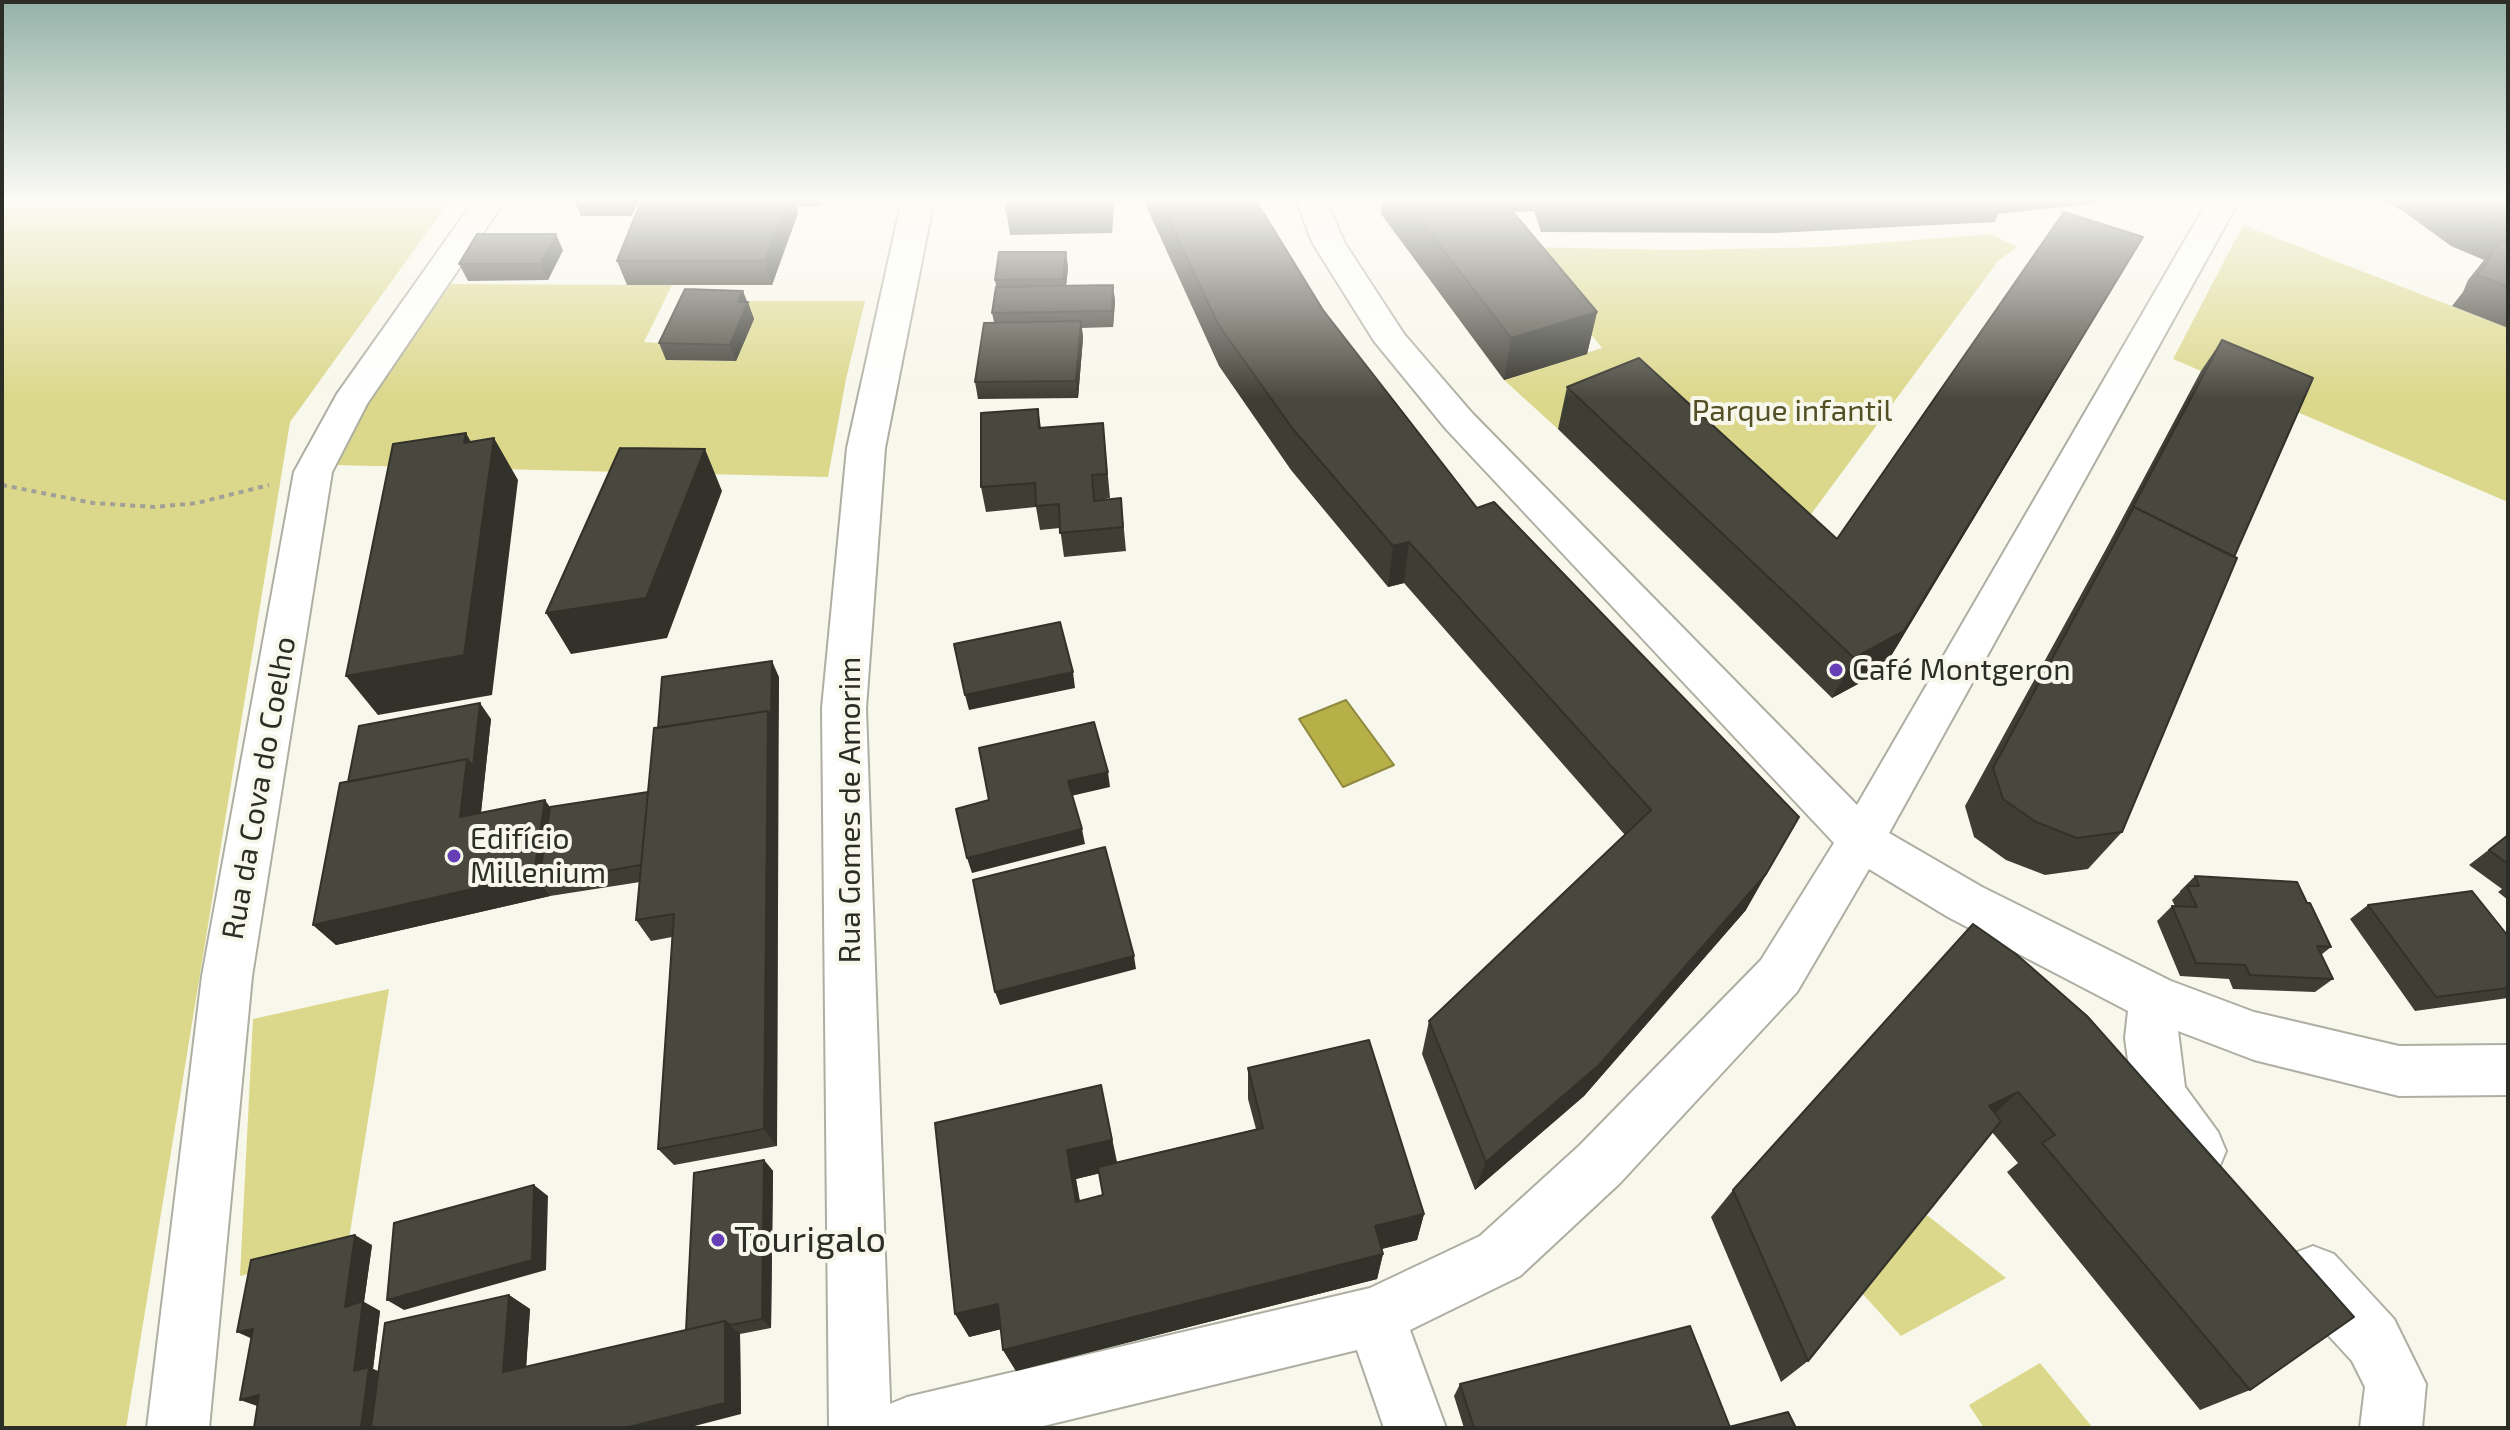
<!DOCTYPE html>
<meta charset="utf-8">
<style>
body{margin:0}
#map{position:relative;width:2510px;height:1430px;overflow:hidden;background:#f8f7eb;font-family:"Exo 2",sans-serif}
canvas{display:block}
.frame{position:absolute;inset:0;border:4px solid #2d2d28;pointer-events:none}
</style>
<div id="map">
<canvas width="2510" height="1430"></canvas>
<div class="frame"></div>
</div>
<script>
const ctx = document.querySelector('canvas').getContext('2d');
ctx.lineJoin = 'round';
function paint(path, color) { ctx.fillStyle = color; ctx.fill(path, 'evenodd'); }
const poly = rows => new Path2D(rows.map(r => 'M' + r).join(''));
function trace(path, color, width, dash) { ctx.strokeStyle = color; ctx.lineWidth = width; ctx.lineCap = dash ? 'butt' : 'round'; ctx.setLineDash(dash || []); ctx.stroke(path); }
function label(font, color, halo, rows, align = 'center') {
  ctx.font = font + ' "Exo 2",sans-serif'; ctx.lineWidth = 8; ctx.setLineDash([]); ctx.textBaseline = 'middle'; ctx.strokeStyle = halo; ctx.fillStyle = color; for (const [text, x, y, turn = 0] of rows) {
    ctx.save(); ctx.translate(x, y); ctx.rotate((+turn || 0) * Math.PI / 180); ctx.textAlign = isNaN(turn) ? turn : align; if (halo) ctx.strokeText(text, 0, 0); ctx.fillText(text, 0, 0); ctx.restore();
  }
}
paint(poly([
 [2,199,451,199,290,422,126,1428,2,1428],
 [2243,225,2508,328,2508,502,2173,359],
 [1990,234,2017,247,1998,261,1803,525,1558,429,1504,380,1602,348,1520,247,1678,250,1826,247],
 [451,284,672,285,644,342,673,344,666,360,736,361,743,301,865,301,846,379,828,477,334,465,387,371],
 [389,989,347,1251,240,1276,253,1019],
 [1927,1215,2006,1278,1901,1336,1860,1291],
 [2040,1363,2093,1428,1984,1428,1969,1405]
]), '#dbd78b');
const water = poly([
 [1346,700,1394,765,1343,787,1299,719,1346,700]
]);
paint(water, '#b7b049');
trace(water, '#8e893f', 2);
const minor = poly([
 [475,199,506,199,367,404,332,472,252,976,209,1428,147,1428,202,976,294,472,337,394,475,199],
 [1296,199,1326,199,1344,242,1404,334,1472,413,1857,805,2209,199,2240,199,1889,833,1982,887,2171,981,2254,1012,2399,1046,2508,1045,2508,1095,2399,1096,2254,1060,2178,1031,2185,1087,2218,1132,2226,1151,2218,1170,2199,1178,2180,1170,2141,1115,2133,1097,2125,1038,2128,1011,1948,917,1869,869,1797,992,1620,1183,1520,1276,1410,1330,1446,1428,1384,1428,1357,1350,1035,1428,876,1428,885,1406,907,1397,1370,1288,1480,1236,1580,1145,1761,960,1834,843,1446,429,1374,341,1312,242,1296,199],
 [2313,1246,2334,1254,2394,1319,2426,1384,2422,1428,2360,1428,2365,1387,2352,1361,2292,1296,2284,1275,2292,1254,2313,1246]
]);
const secondary = poly([
 [902,199,934,199,885,448,866,708,891,1428,829,1428,822,708,847,448,902,199]
]);
trace(minor, '#aeaea2', 4);
trace(secondary, '#aeaea2', 4);
trace(poly([
 [2,485,93,503,155,507,197,503,269,485]
]), '#a1a198', 4, [5, 5]);
paint(minor, '#fff');
paint(secondary, '#fff');
paint(poly([
 [512,199,557,199,557,200,513,200],
 [574,199,640,199,631,216,581,216],
 [642,199,824,199,822,206,796,207,798,213,772,285,627,285,617,261],
 [1114,199,1112,233,1010,235,1006,211],
 [1143,199,1255,199,1323,310,1746,910,1584,1096,1475,1190,1422,1054,1429,1021,1625,835,1404,583,1388,587,1291,470,1219,366],
 [1382,199,2101,199,2099,203,1998,214,1995,222,1775,233,1541,232,1534,211,1513,212,1597,312,1587,354,1504,380,1381,214],
 [2378,199,2508,199,2508,328,2452,306,2463,292,2468,280,2484,260,2451,246,2403,211],
 [2143,237,1882,671,1832,698,1558,429,1567,387,1837,539],
 [563,250,548,280,468,281,459,264],
 [1066,252,1068,268,1066,286,1113,285,1115,302,1113,327,1082,328,1083,338,1078,398,978,399,975,382,994,322,992,313,996,287,995,280],
 [746,302,748,302,754,319,736,361,666,360,659,343],
 [2222,340,2234,557,2122,832,2088,869,2045,875,2006,860,1974,837,1965,806,2106,549,2201,371],
 [1038,409,1041,428,1103,423,1110,498,1095,501,1121,498,1126,551,1064,557,1060,528,1040,530,1036,507,986,512,981,487],
 [779,677,777,1146,674,1165,658,1149,672,937,651,941,636,920,640,882,550,896,336,945,313,925,348,782,491,719,481,813,550,807,648,792,658,728],
 [2508,835,2508,900,2498,892,2502,889,2469,865],
 [2195,876,2307,903,2331,947,2321,955,2333,979,2315,992,2233,989,2229,979,2180,976,2157,921,2172,906,2175,906,2172,900,2180,892,2180,891],
 [2368,905,2508,936,2508,998,2415,1011,2350,919],
 [1973,924,2250,1390,2200,1410,2007,1172,2018,1163,1992,1132,1808,1361,1781,1382,1711,1217,1733,1190],
 [1248,1068,1424,1214,1417,1240,1382,1249,1383,1254,1377,1279,1016,1371,1003,1350,1001,1329,969,1337,1101,1085,1117,1162,1256,1129,1248,1099],
 [1100,1173,1103,1195,1080,1201,1076,1179],
 [764,1160,773,1171,771,1328,740,1334,741,1414,258,1406,372,1245,364,1302,380,1311,373,1369,378,1371,509,1295,530,1309,526,1367,686,1330],
 [1460,1384,1730,1427,1796,1428,1464,1428,1454,1396]
]), '#3e3e35');
paint(poly([
 [625,199,640,199,631,216,624,200],
 [787,199,794,199,798,213,772,285,765,261],
 [1110,199,1114,199,1112,233,1110,209],
 [556,234,563,250,548,280,540,264],
 [2143,237,1882,671,1832,698,1854,658],
 [1066,252,1068,268,1065,296,1063,279],
 [1113,285,1115,302,1113,327,1112,311],
 [743,291,754,319,736,361,730,345,738,302],
 [1597,312,1587,354,1504,380,1511,338],
 [1081,321,1083,338,1078,398,1076,381],
 [466,433,489,474,494,438,518,480,492,695,378,715,346,676,464,443],
 [705,449,722,491,667,638,571,654,546,613],
 [1409,542,1404,583,1388,587,1393,546],
 [772,661,779,677,778,734,771,718],
 [1073,672,1075,688,969,710,965,695],
 [480,703,491,719,478,839,460,817,467,759],
 [768,711,778,734,777,1146,764,1129],
 [1108,772,1110,787,1071,796,1068,781],
 [545,800,561,823,539,882,550,896,336,945,313,925],
 [1799,817,1746,910,1584,1096,1475,1190,1486,1162],
 [1082,829,1085,844,972,873,967,858],
 [1134,956,1136,969,1000,1005,995,992],
 [1101,1085,1118,1169,1076,1179,1084,1229,1076,1202,1067,1150],
 [2018,1092,1984,1123,1989,1106],
 [764,1160,773,1171,771,1328,762,1319],
 [534,1185,548,1196,546,1270,404,1310,387,1300],
 [1424,1214,1417,1240,1369,1252,1375,1226],
 [355,1235,372,1245,364,1302,380,1311,373,1369,387,1375,380,1428,361,1428,345,1307],
 [1383,1254,1377,1279,1016,1371,1003,1350],
 [509,1295,530,1309,525,1384,503,1372],
 [998,1304,1010,1327,969,1337,955,1314],
 [725,1321,740,1334,741,1414,687,1428,625,1428],
 [253,1329,257,1341,237,1332],
 [259,1395,260,1407,240,1400]
]), '#32322b');
const building = poly([
 [574,199,625,199,624,200,574,199],
 [642,199,787,199,765,261,617,261,642,199],
 [1008,199,1110,199,1110,209,1006,211,1008,199],
 [1159,199,1255,199,1323,310,1477,508,1494,502,1799,817,1766,874,1599,1065,1486,1162,1429,1021,1651,810,1409,542,1393,546,1292,428,1218,324,1159,199],
 [1404,199,1502,199,1597,312,1511,338,1404,199],
 [2452,199,2508,199,2508,228,2475,215,2452,199],
 [2064,212,2143,237,1904,631,1854,658,1567,387,1639,358,1837,539,2064,212],
 [477,234,556,234,540,264,459,264,477,234],
 [2508,238,2508,287,2477,275,2489,260,2493,249,2508,238],
 [999,252,1066,252,1063,279,995,280,999,252],
 [1113,285,1112,311,992,313,996,287,1113,285],
 [685,289,743,291,738,302,748,302,730,345,659,343,685,289],
 [1081,321,1076,381,975,382,984,323,1081,321],
 [2222,340,2313,378,2234,557,2134,507,2127,518,2222,340],
 [1038,409,1039,428,1103,423,1107,474,1092,475,1094,501,1121,498,1123,527,1060,533,1059,504,1036,506,1035,483,981,487,981,413,1038,409],
 [466,433,464,443,494,438,464,655,346,676,393,444,466,433],
 [620,448,705,449,646,598,546,613,620,448],
 [2134,507,2237,558,2122,832,2077,838,2036,822,2003,799,1993,768,2134,507],
 [1060,622,1073,672,965,695,954,644,1060,622],
 [772,661,771,718,768,711,658,728,662,677,772,661],
 [480,703,473,766,467,759,348,782,359,726,480,703],
 [768,711,764,1129,658,1149,674,914,636,920,654,728,768,711],
 [1094,722,1108,772,1068,781,1082,829,967,858,956,809,989,800,979,748,1094,722],
 [467,759,460,817,545,800,534,875,313,925,340,783,467,759],
 [648,792,641,865,539,882,550,807,648,792],
 [2508,835,2508,864,2489,850,2508,835],
 [1105,847,1134,956,995,992,973,880,1105,847],
 [2195,876,2297,882,2307,903,2310,903,2331,947,2317,946,2333,979,2250,975,2245,965,2196,963,2172,906,2197,907,2187,886,2199,886,2195,876],
 [2472,891,2508,936,2508,988,2436,997,2368,905,2472,891],
 [1973,924,2016,954,2087,1016,2354,1317,2250,1390,2042,1143,2055,1135,2018,1092,1989,1106,2001,1121,1808,1361,1733,1190,1973,924],
 [1369,1040,1424,1214,1375,1226,1383,1254,1003,1350,998,1304,955,1314,935,1123,1101,1085,1112,1140,1067,1150,1076,1202,1103,1195,1098,1167,1263,1128,1248,1068,1369,1040],
 [764,1160,762,1319,730,1325,725,1321,686,1330,694,1173,764,1160],
 [534,1185,532,1260,387,1300,394,1223,534,1185],
 [355,1235,345,1307,363,1301,354,1371,369,1367,361,1428,254,1428,259,1395,240,1400,253,1329,237,1332,251,1260,355,1235],
 [509,1295,503,1372,725,1321,725,1403,625,1428,371,1428,385,1323,509,1295],
 [1690,1326,1730,1427,1725,1428,1474,1428,1460,1384,1690,1326],
 [1788,1412,1796,1428,1725,1428,1788,1412]
]);
paint(building, '#48483e');
trace(building, '#32322b', 2);
const sky = ctx.createLinearGradient(0, 0, 0, 399);
sky.addColorStop(0, '#94b2a8');
sky.addColorStop(0.5, '#fcfbf6');
sky.addColorStop(1, '#fcfbf600');
ctx.fillStyle = sky;
ctx.fillRect(0, 0, 2510, 399);
for (const [x, y, r, color] of [
 [1836,670,8,"#663fb7"],
 [454,856,8,"#663fb7"],
 [718,1240,8,"#663fb7"]
]) { const dot = new Path2D(); dot.arc(x, y, r, 0, 2 * Math.PI); ctx.fillStyle = color; ctx.fill(dot); trace(dot, '#f8f7eb', 3); }
label('30px', '#535026', '#f8f7eb', [
 ["Parque infantil",1792,411]
]);
label('30px', '#2d2d28', '#f8f7eb', [
 ["Café Montgeron",1852,670],
 ["Edifício",470,839],
 ["Millenium",470,873]
], 'left');
label('30px', '#2d2d28', '#f8f7eb', [
 ["Rua da Cova do Coelho",259,788,-80],
 ["Rua Gomes de Amorim",850,810,-90]
]);
label('36px', '#2d2d28', '#f8f7eb', [
 ["Tourigalo",734,1240]
], 'left');
</script>
